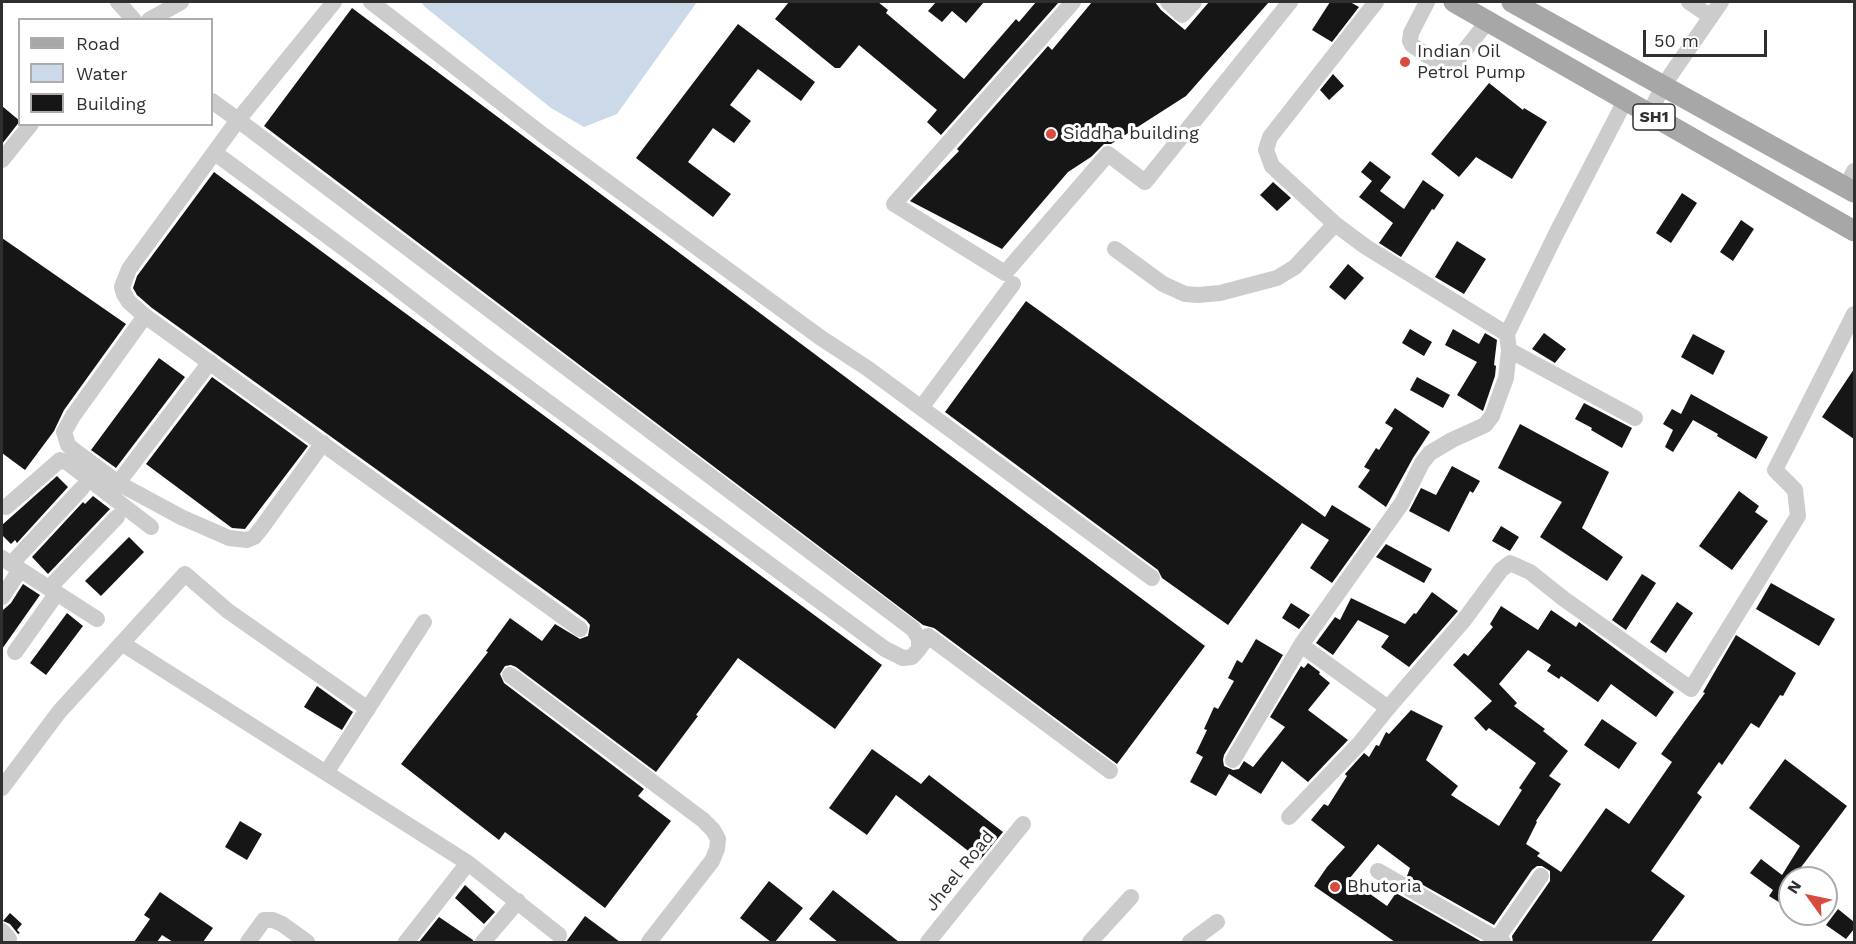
<!DOCTYPE html>
<style>
body{margin:0}
#map{position:relative;width:1856px;height:944px;overflow:hidden;background:#fff;font-family:"Work Sans",sans-serif}
canvas{display:block}
.frame{position:absolute;inset:0;border:3px solid #2f2f2f;pointer-events:none}
.legend{position:absolute;left:18px;top:18px;width:195px;height:108px;box-sizing:border-box;background:#fff;border:2px solid #acacac;margin:0;padding:8px 10px;list-style:none;font-size:18px;color:#2f2f2f}
.legend li{display:flex;align-items:center;gap:12px;height:30px}
.legend b{width:30px;border:2px solid #acacac}
.north{position:absolute;left:1778px;top:866px;width:60px;height:60px;box-sizing:border-box;background:#fff;border:2px solid #acacac;border-radius:50%;rotate:303deg;font-size:16px;font-weight:700;line-height:24px;text-align:center;color:#2f2f2f}
.north::after{content:'';display:block;margin:auto;width:21px;height:27px;background:#d84c3f;clip-path:polygon(50% 0,100% 100%,50% 72%,0 100%)}
.scale{position:absolute;left:1643px;top:30px;width:124px;height:27px;box-sizing:border-box;border:3px solid #2f2f2f;border-top:0;padding-left:8px;font-size:18px;line-height:21px;white-space:nowrap;color:#2f2f2f;-webkit-text-stroke:4px #fff;paint-order:stroke}
</style>
<div id="map">
<canvas width="1856" height="944"></canvas>
<div class="frame"></div>
<ul class="legend">
<li><b style="height:8px;background:#a7a7a7"></b>Road</li>
<li><b style="height:16px;background:#ccd9e9"></b>Water</li>
<li><b style="height:16px;background:#161616"></b>Building</li>
</ul>
<div class="north">N</div>
<div class="scale">50 m</div>
</div>
<script>
const ctx = document.querySelector('canvas').getContext('2d');
ctx.lineJoin = 'round';
function paint(path, color) { ctx.fillStyle = color; ctx.fill(path, 'evenodd'); }
const poly = rows => new Path2D(rows.map(r => 'M' + r).join(''));
function trace(path, color, width, dash) { ctx.strokeStyle = color; ctx.lineWidth = width; ctx.lineCap = dash ? 'butt' : 'round'; ctx.setLineDash(dash || []); ctx.stroke(path); }
function label(font, color, halo, rows, align = 'center') {
  ctx.font = font + ' "Work Sans",sans-serif'; ctx.lineWidth = 6; ctx.setLineDash([]); ctx.textBaseline = 'middle'; ctx.strokeStyle = halo; ctx.fillStyle = color; for (const [text, x, y, turn = 0] of rows) {
    ctx.save(); ctx.translate(x, y); ctx.rotate((+turn || 0) * Math.PI / 180); ctx.textAlign = isNaN(turn) ? turn : align; if (halo) ctx.strokeText(text, 0, 0); ctx.fillText(text, 0, 0); ctx.restore();
  }
}
paint(poly([
 [421,2,697,2,617,114,584,127,551,108,425,7]
]), '#ccd9e9');
paint(poly([
 [789,2,878,2,888,10,886,13,964,79,1016,19,1019,22,1036,2,1059,2,941,135,927,122,937,110,859,45,840,68,835,68,775,19],
 [936,2,984,2,966,23,952,11,942,22,928,11],
 [1092,2,1155,2,1161,10,1185,30,1209,2,1269,2,1186,96,1111,144,1104,144,1091,157,1068,172,1002,249,910,201,959,151,957,149,1048,46,1052,50],
 [1330,2,1350,2,1359,7,1332,42,1312,30],
 [352,8,1205,646,1117,764,934,628,923,625,264,126],
 [738,24,815,82,801,101,758,69,730,105,751,121,734,143,713,128,688,162,731,194,713,217,636,158],
 [1333,74,1344,86,1329,100,1320,90],
 [1489,83,1523,110,1524,108,1547,122,1512,179,1476,157,1459,177,1431,154],
 [2,106,20,121,2,144],
 [1370,161,1391,177,1380,191,1404,209,1423,180,1444,195,1434,210,1432,209,1401,257,1379,243,1393,223,1359,197,1372,181,1361,172],
 [214,172,882,665,835,729,738,658,696,715,698,716,656,772,516,667,511,665,505,666,500,674,504,683,644,789,638,796,671,821,605,908,505,832,499,840,401,764,488,652,486,651,510,618,542,641,555,624,580,639,588,636,590,625,586,620,152,308,137,295,133,288,137,276],
 [1273,182,1291,198,1277,211,1260,195],
 [1682,193,1697,203,1671,243,1656,233],
 [1741,220,1754,229,1733,261,1720,252],
 [2,238,126,324,64,410,54,431,25,470,2,453],
 [1457,241,1486,259,1464,294,1435,277],
 [1348,264,1364,278,1345,300,1329,287],
 [1026,301,1325,517,1332,505,1371,529,1332,583,1310,568,1329,540,1302,523,1228,625,1162,578,1158,570,945,412],
 [1410,329,1432,342,1424,356,1402,343],
 [1453,329,1479,344,1485,333,1497,340,1494,365,1496,366,1495,376,1483,411,1457,395,1477,362,1445,345],
 [1544,333,1566,349,1555,363,1532,349],
 [1693,334,1725,351,1713,375,1681,357],
 [159,358,185,377,116,468,91,450],
 [1854,369,1854,439,1822,417],
 [212,377,308,446,245,529,232,528,146,464],
 [1417,377,1450,395,1443,408,1410,390],
 [1691,394,1768,437,1756,459,1717,436,1718,434,1693,420,1673,452,1665,447,1673,430,1663,424,1672,409,1681,414],
 [1584,403,1632,428,1622,448,1591,430,1592,428,1575,419],
 [1395,408,1430,432,1413,458,1386,507,1358,487,1370,470,1364,467,1376,448,1379,450,1393,428,1385,423],
 [1520,424,1609,472,1582,528,1623,557,1607,581,1540,537,1562,502,1498,468],
 [1452,466,1480,481,1473,493,1470,491,1449,532,1409,511,1421,488,1436,495],
 [57,476,68,487,17,543,15,540,11,544,2,535,2,525],
 [1739,491,1759,506,1755,512,1768,521,1732,570,1699,546],
 [93,496,110,509,48,574,32,557,83,502,85,504],
 [1501,526,1519,537,1510,551,1492,541],
 [129,537,144,552,101,596,85,581],
 [1386,544,1432,569,1424,583,1376,557],
 [1642,574,1656,583,1626,630,1612,620],
 [1771,583,1835,619,1819,646,1756,609],
 [23,584,40,595,2,649,2,611,11,603],
 [1432,592,1458,611,1409,667,1381,647,1389,636,1358,620,1333,655,1316,643,1335,617,1340,620,1351,598,1405,624,1414,613,1416,614],
 [1677,602,1693,613,1666,653,1650,642],
 [1291,603,1310,615,1299,629,1282,618],
 [1501,606,1538,630,1551,610,1576,627,1579,622,1674,692,1656,717,1611,684,1598,702,1561,676,1559,679,1547,671,1551,665,1528,650,1499,684,1517,703,1514,706,1545,729,1543,731,1568,751,1549,776,1561,784,1536,821,1537,822,1526,844,1540,853,1537,856,1561,872,1606,808,1629,824,1672,762,1661,754,1705,693,1703,692,1736,635,1796,673,1783,696,1780,695,1759,728,1751,723,1722,765,1719,762,1697,793,1702,797,1651,871,1685,896,1651,942,1513,942,1512,936,1550,881,1550,871,1542,866,1537,866,1532,870,1494,925,1407,876,1410,868,1378,844,1349,879,1387,906,1396,893,1482,942,1395,942,1314,886,1327,867,1345,847,1311,820,1324,804,1328,806,1347,776,1345,774,1364,753,1369,757,1376,745,1379,746,1386,732,1389,734,1411,710,1443,726,1426,760,1458,786,1451,795,1499,826,1522,790,1519,788,1536,763,1489,728,1486,731,1474,718,1492,701,1453,665,1464,653,1468,656,1493,627,1490,624],
 [67,613,83,626,46,675,30,663],
 [1256,639,1283,655,1224,755,1223,760,1224,766,1233,770,1239,769,1244,761,1253,767,1285,727,1270,717,1301,666,1304,668,1308,663,1320,672,1319,674,1330,683,1308,710,1348,740,1308,782,1282,761,1261,794,1229,774,1216,796,1190,782,1203,757,1196,753,1207,730,1204,729,1214,707,1218,709,1234,681,1228,678,1237,660,1242,663],
 [317,686,353,712,342,730,304,707],
 [1602,719,1637,743,1619,769,1584,745],
 [872,749,921,784,929,775,1003,832,980,860,896,795,867,835,829,808],
 [1785,759,1847,806,1793,878,1790,878,1790,909,1769,896,1773,890,1750,873,1761,859,1782,875,1800,846,1749,808],
 [240,821,262,834,247,860,225,847],
 [769,881,803,908,775,942,771,942,740,918],
 [465,885,495,912,484,924,455,898],
 [833,890,899,942,838,942,809,919],
 [160,892,213,928,203,942,173,942,162,935,157,942,134,942,150,919,144,915],
 [1838,909,1854,922,1854,929,1846,939,1826,925],
 [10,913,22,924,17,930,20,933,18,934,10,924,3,921],
 [585,916,620,942,566,942],
 [439,917,473,940,473,942,419,942]
]), '#161616');
trace(poly([
 [118,2,134,20],
 [371,2,543,135,821,338,867,368,1152,578],
 [1073,2,894,204,1005,273,1108,154,1145,182,1290,2],
 [1168,2,1182,15,1194,2],
 [1427,2,1411,33,1410,41,1412,45,1444,67,1454,64,1488,21],
 [1689,2,1711,17],
 [149,20,181,2],
 [212,101,238,120,334,2],
 [1649,114,1663,86,1721,2],
 [215,153,372,269,488,358,885,649,903,658,912,657,919,649,919,639,913,629,238,120,129,269,122,287,124,294,129,302,145,316,580,629],
 [2,160,31,124],
 [1846,188,1854,171],
 [1335,224,1272,166,1266,150,1270,137,1376,2],
 [1115,249,1163,284,1185,294,1198,295,1220,293,1277,278,1295,267,1335,224,1366,247,1507,334,1557,232,1625,101],
 [145,316,73,416,64,432,68,445,75,451,118,483,210,362],
 [1509,350,1635,418],
 [921,408,1013,284],
 [118,483,181,517,229,538,247,540,254,537,260,530,323,443],
 [6,507,60,460,68,463,151,527],
 [2,558,97,619],
 [11,564,82,488],
 [49,588,117,517],
 [2,597,20,570],
 [123,644,468,863,559,935],
 [1301,645,1388,708,1464,620,1501,570,1510,563,1530,572,1564,599,1691,689,1798,516,1795,490,1775,470,1854,314],
 [919,649,928,636,1110,771],
 [15,652,57,593],
 [510,675,703,820,713,830,718,839,717,849,712,861,649,942],
 [1233,760,1301,645,1402,503,1422,463,1430,453,1452,440,1485,425,1492,416,1506,378,1509,350,1507,334],
 [326,773,424,622],
 [2,788,59,712,185,574,228,611,368,709],
 [1289,817,1359,744,1388,708],
 [1378,871,1497,939],
 [2,931,9,939],
 [248,942,264,920,273,920,282,924,307,942],
 [406,942,468,863],
 [483,942,518,901],
 [928,942,1023,824],
 [1090,942,1131,897],
 [1190,942,1217,922],
 [1503,942,1497,939,1541,876]
]), '#ccc', 16);
trace(poly([
 [1454,2,1854,231],
 [1512,2,1854,192]
]), '#a7a7a7', 21);
for (const [x, y, r, color] of [
 [1405,62,6,"#d84c3f"],
 [1051,134,6,"#d84c3f"],
 [1335,887,6,"#d84c3f"]
]) { const dot = new Path2D(); dot.arc(x, y, r, 0, 2 * Math.PI); ctx.fillStyle = color; ctx.fill(dot); trace(dot, '#fff', 2); }
for (const [x, y, w] of [
 [1654,117,42]
]) { const box = new Path2D(); box.roundRect(x - w / 2, y - 13, w, 26, 4.5); ctx.fillStyle = '#fff'; ctx.fill(box); trace(box, '#2f2f2f', 1.5); }
label('bold 16px', '#2f2f2f', null, [
 ["SH1",1654,117]
]);
label('18px', '#2f2f2f', '#fff', [
 ["Indian Oil",1417,52],
 ["Petrol Pump",1417,73],
 ["Siddha building",1063,134],
 ["Bhutoria",1347,887]
], 'left');
label('18px', '#2f2f2f', '#fff', [
 ["Jheel Road",960,871,-51]
]);
</script>
